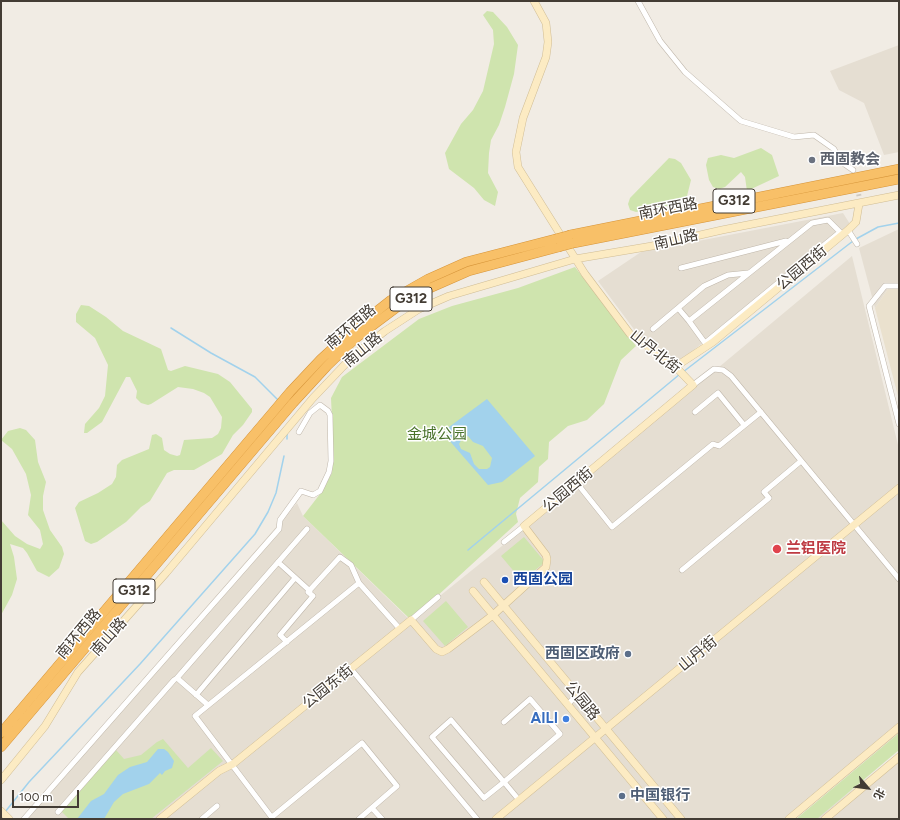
<!DOCTYPE html>
<html>
<head>
<meta charset="utf-8">
<style>
  body { margin:0 }
  #map { position:relative; width:900px; height:820px; overflow:hidden; background:#f1ece4; font-family:Figtree,"Noto Sans SC",sans-serif }
  canvas { display:block }
  .frame { position:absolute; inset:0; border:2px solid #433c34; pointer-events:none }
  .north { position:absolute; left:848px; top:768px; width:40px; height:40px; -webkit-text-stroke:3px #fff; paint-order:stroke; rotate:118deg; font-size:11px; font-weight:700; line-height:16px; text-align:center; color:#433c34 }
  .north::after { content:''; display:block; margin:auto; width:14px; height:18px; background:#433c34; clip-path:polygon(50% 0,100% 100%,50% 72%,0 100%) }
  .scale { position:absolute; left:12px; top:790px; width:67px; height:18px; box-sizing:border-box; border:2px solid #433c34; border-top:0; padding-left:5px; font-size:12px; line-height:14px; white-space:nowrap; color:#433c34; -webkit-text-stroke:3px #fff; paint-order:stroke }
</style>
</head>
<body>
<div id="map">
<canvas width="900" height="820"></canvas>
<div class="frame"></div>
<div class="north">北</div>
<div class="scale">100 m</div>
</div>
<script>
const c = document.querySelector('canvas').getContext('2d');
c.lineJoin = 'round';
function paint(path, color) {
  c.fillStyle = color;
  c.fill(path, 'evenodd');
}
function toPath(rows) {
  const path = new Path2D();
  for (const r of rows) {
    path.moveTo(r[0], r[1]);
    for (let i = 2; i < r.length; i += 2) path.lineTo(r[i], r[i + 1]);
  }
  return path;
}
function stroke(path, color, width, dash) {
  c.strokeStyle = color;
  c.lineWidth = width;
  c.lineCap = dash ? 'butt' : 'round';
  c.setLineDash(dash || []);
  c.stroke(path);
}
function write(font, color, halo, rows, align = 'center') {
  c.font = font + ' Figtree,"Noto Sans SC",sans-serif';
  c.lineWidth = 3;
  c.setLineDash([]);
  c.textBaseline = 'middle';
  c.strokeStyle = halo;
  c.fillStyle = color;
  for (const [text, x, y, turn = 0] of rows) {
    c.save();
    c.translate(x, y);
    c.rotate((+turn || 0) * Math.PI / 180);
    c.textAlign = isNaN(turn) ? turn : align;
    if (halo) c.strokeText(text, 0, 0);
    c.fillText(text, 0, 0);
    c.restore();
  }
}
const residential = toPath([
  [899,45,899,152,884,155,864,103,839,90,830,71],
  [843,213,850,224,679,362,639,336,598,281,641,252],
  [899,229,899,289,888,289,875,308,859,248],
  [852,256,899,449,899,733,795,819,21,819,297,503,303,516,410,620,579,484],
  [899,752,899,819,816,819]
]);
const education = toPath([
  [888,289,899,289,899,400,875,308]
]);
const green = toPath([
  [487,11,493,12,507,27,518,45,514,74,505,107,499,125,491,140,489,153,488,173,498,192,495,206,484,200,474,188,449,169,445,153,461,124,473,110,483,91,494,44,493,30,483,15],
  [761,148,772,155,779,176,747,191,745,177,741,172,725,187,719,189,713,187,709,180,706,165,708,158,721,155,734,158],
  [669,158,675,159,681,163,691,180,687,196,683,201,676,204,636,212,630,210,628,204,630,198],
  [575,267,636,346,621,360,604,404,587,420,568,426,549,442,548,459,539,467,538,482,520,498,516,514,518,522,411,620,303,516,320,494,332,473,333,441,331,398,342,377,419,319,452,306,518,288],
  [81,305,89,306,106,317,123,331,161,349,168,370,171,371,185,366,218,374,230,382,252,409,252,412,243,425,233,435,222,454,194,470,174,470,167,473,150,501,141,507,126,522,97,542,91,544,85,541,75,508,79,502,98,493,112,484,116,477,117,465,122,460,149,449,152,435,156,434,162,438,164,450,170,454,177,456,180,455,184,440,212,438,218,434,221,428,222,417,210,397,204,393,193,389,178,387,151,404,148,405,141,403,136,398,137,391,130,377,126,377,102,422,87,433,84,433,85,424,99,408,105,396,108,365,95,338,76,322,76,314],
  [20,428,26,430,35,440,38,462,46,482,43,496,43,510,50,530,62,547,64,554,59,568,49,577,37,571,27,553,23,548,10,544,14,557,17,579,12,595,1,615,1,520,15,536,27,544,40,549,43,544,40,530,28,515,31,495,26,474,12,449,1,440,8,431],
  [524,537,545,562,522,581,501,556],
  [446,601,468,627,445,646,423,621],
  [899,733,899,750,817,819,796,819],
  [163,739,188,768,211,748,223,761,151,819,69,819,61,811,116,750,124,759,141,755,157,742]
]);
const water = toPath([
  [487,399,535,456,502,482,488,485,448,439,448,430,449,427],
  [468,436,473,442,483,446,492,458,490,467,487,469,479,469,474,464,470,453,461,449,459,444,463,437],
  [158,749,164,749,168,752,174,761,172,768,165,771,162,775,160,773,149,784,123,794,114,802,104,819,77,819,91,801,104,794,118,775,130,767,147,762]
]);
const stream = toPath([
  [856,239,878,227,899,223],
  [171,328,211,353,255,377,278,400],
  [683,372,853,241],
  [287,439,287,433],
  [468,550,680,374],
  [5,812,29,782,140,664,255,534,268,512,276,493,284,456]
]);
const streetTunnel = toPath([
  [857,187,859,196]
]);
const street = toPath([
  [638,1,660,41,685,72,741,121,794,137,814,135,834,149,840,161,853,170],
  [848,230,857,244],
  [681,268,786,241],
  [899,286,885,286,869,306,899,424],
  [689,321,678,308,704,286,728,275,748,273],
  [653,329,678,308],
  [705,343,689,321,812,223,828,220,840,232,705,343,707,346],
  [693,385,714,369,723,370,731,376,899,579],
  [695,412,718,393,744,425],
  [576,482,612,527,713,444,719,446,761,412],
  [504,542,524,526],
  [278,562,310,591],
  [682,570,769,498,764,492,801,461],
  [411,620,438,597],
  [287,642,280,635,313,596,308,592,340,557,351,565,359,583,400,629],
  [351,669,477,819],
  [196,695,295,578],
  [568,704,577,695],
  [208,705,177,678,307,529],
  [504,722,530,699,560,734,504,782,484,798,432,737,451,720,504,782,519,800],
  [372,808,382,819],
  [58,812,174,680,177,678],
  [272,817,362,743,397,786,359,819],
  [24,819,279,529,280,520,301,491,313,495,320,491,329,472,331,461,330,415,328,411,320,405,310,413,299,432],
  [202,819,217,806],
  [273,819,195,716,359,583]
]);
const secondary = toPath([
  [675,367,713,342,848,230,856,222,859,204],
  [484,582,681,819],
  [473,591,663,819],
  [1,780,45,726,78,672,166,573,313,398,353,356,385,331,419,309,449,296,575,259,652,246,722,230,899,195],
  [1,811,9,819],
  [160,819,219,771,233,764,411,620,436,649,442,652,448,649,493,615,546,567,547,559,546,555,524,526,693,385,672,363,630,334,585,274,518,167,516,152,523,118,546,57,548,42,546,23,534,1],
  [496,819,899,488],
  [789,819,899,727],
  [825,819,899,757]
]);
const highway = toPath([
  [570,235,899,169],
  [574,243,899,179],
  [1,733,290,392,321,359,353,330,391,300,428,279,466,262,555,239],
  [1,747,293,403,327,366,356,338,396,308,428,289,469,271,559,247]
]);
const highwayBridge = toPath([
  [555,239,570,235],
  [559,247,574,243]
]);
const markers = [
  [812,160,4,"#6b7280"],
  [777,549,5,"#e0444e"],
  [505,580,4,"#1a4fb4"],
  [628,654,4,"#5c6f8a"],
  [566,719,4,"#3f7fe0"],
  [622,796,4,"#5c6f8a"]
];
const shields = [
  [734,201,42],
  [411,299,42],
  [134,591,42]
];
const shieldNames = [
  ["G312",734,201],
  ["G312",411,299],
  ["G312",134,591]
];
const worshipNames = [
  ["西固教会",820,160]
];
const streetNames = [
  ["南环西路",668,209,-11],
  ["南山路",676,240,-13],
  ["公园西街",802,268,-40],
  ["南环西路",351,327,-40],
  ["南山路",363,350,-40],
  ["山丹北街",655,352,39],
  ["公园西街",568,490,-40],
  ["南环西路",79,634,-50],
  ["南山路",109,637,-48],
  ["山丹街",698,654,-40],
  ["公园东街",328,687,-39],
  ["公园路",582,701,51]
];
const parkNames = [
  ["金城公园",437,435]
];
const healthNames = [
  ["兰铝医院",786,549]
];
const transitNames = [
  ["西固公园",513,580]
];
const serviceNames = [
  ["西固区政府",620,654],
  ["中国银行",630,796,"left"]
];
const shopNames = [
  ["AILI",558,719]
];
paint(residential, '#e5ded2');
paint(education, '#eae1ce');
paint(green, '#cfe4ae');
paint(water, '#a2d2ec');
stroke(stream, '#a2d2ec', 1.5);
stroke(streetTunnel, '#cec9c1', 5, [5, 2.5]);
stroke(street, '#bfb6aa', 6);
stroke(secondary, '#d0bd95', 8);
stroke(highway, '#d69439', 10);
stroke(street, '#fff', 5);
stroke(secondary, '#fcebc3', 7);
stroke(highway, '#f8c068', 9);
stroke(highwayBridge, '#d69439', 10, []);
stroke(highwayBridge, '#f8c068', 9);
for (const [x, y, r, color] of markers) {
  const dot = new Path2D();
  dot.arc(x, y, r, 0, 2 * Math.PI);
  c.fillStyle = color;
  c.fill(dot);
  stroke(dot, '#fff', 1.5);
}
for (const [x, y, w] of shields) {
  const box = new Path2D();
  box.roundRect(x - w / 2, y - 12, w, 24, 3);
  c.fillStyle = '#fff';
  c.fill(box);
  stroke(box, '#433c34', 1);
}
write('bold 14px', '#433c34', null, shieldNames);
write('bold 15px', '#5b616d', '#fff', worshipNames, 'left');
write('15px', '#433c34', '#fff', streetNames);
write('15px', '#49722a', '#fff', parkNames);
write('bold 15px', '#be3a42', '#fff', healthNames, 'left');
write('bold 15px', '#164399', '#fff', transitNames, 'left');
write('bold 15px', '#4e5e75', '#fff', serviceNames, 'right');
write('bold 15px', '#366cbe', '#fff', shopNames, 'right');
</script>
</body>
</html>
